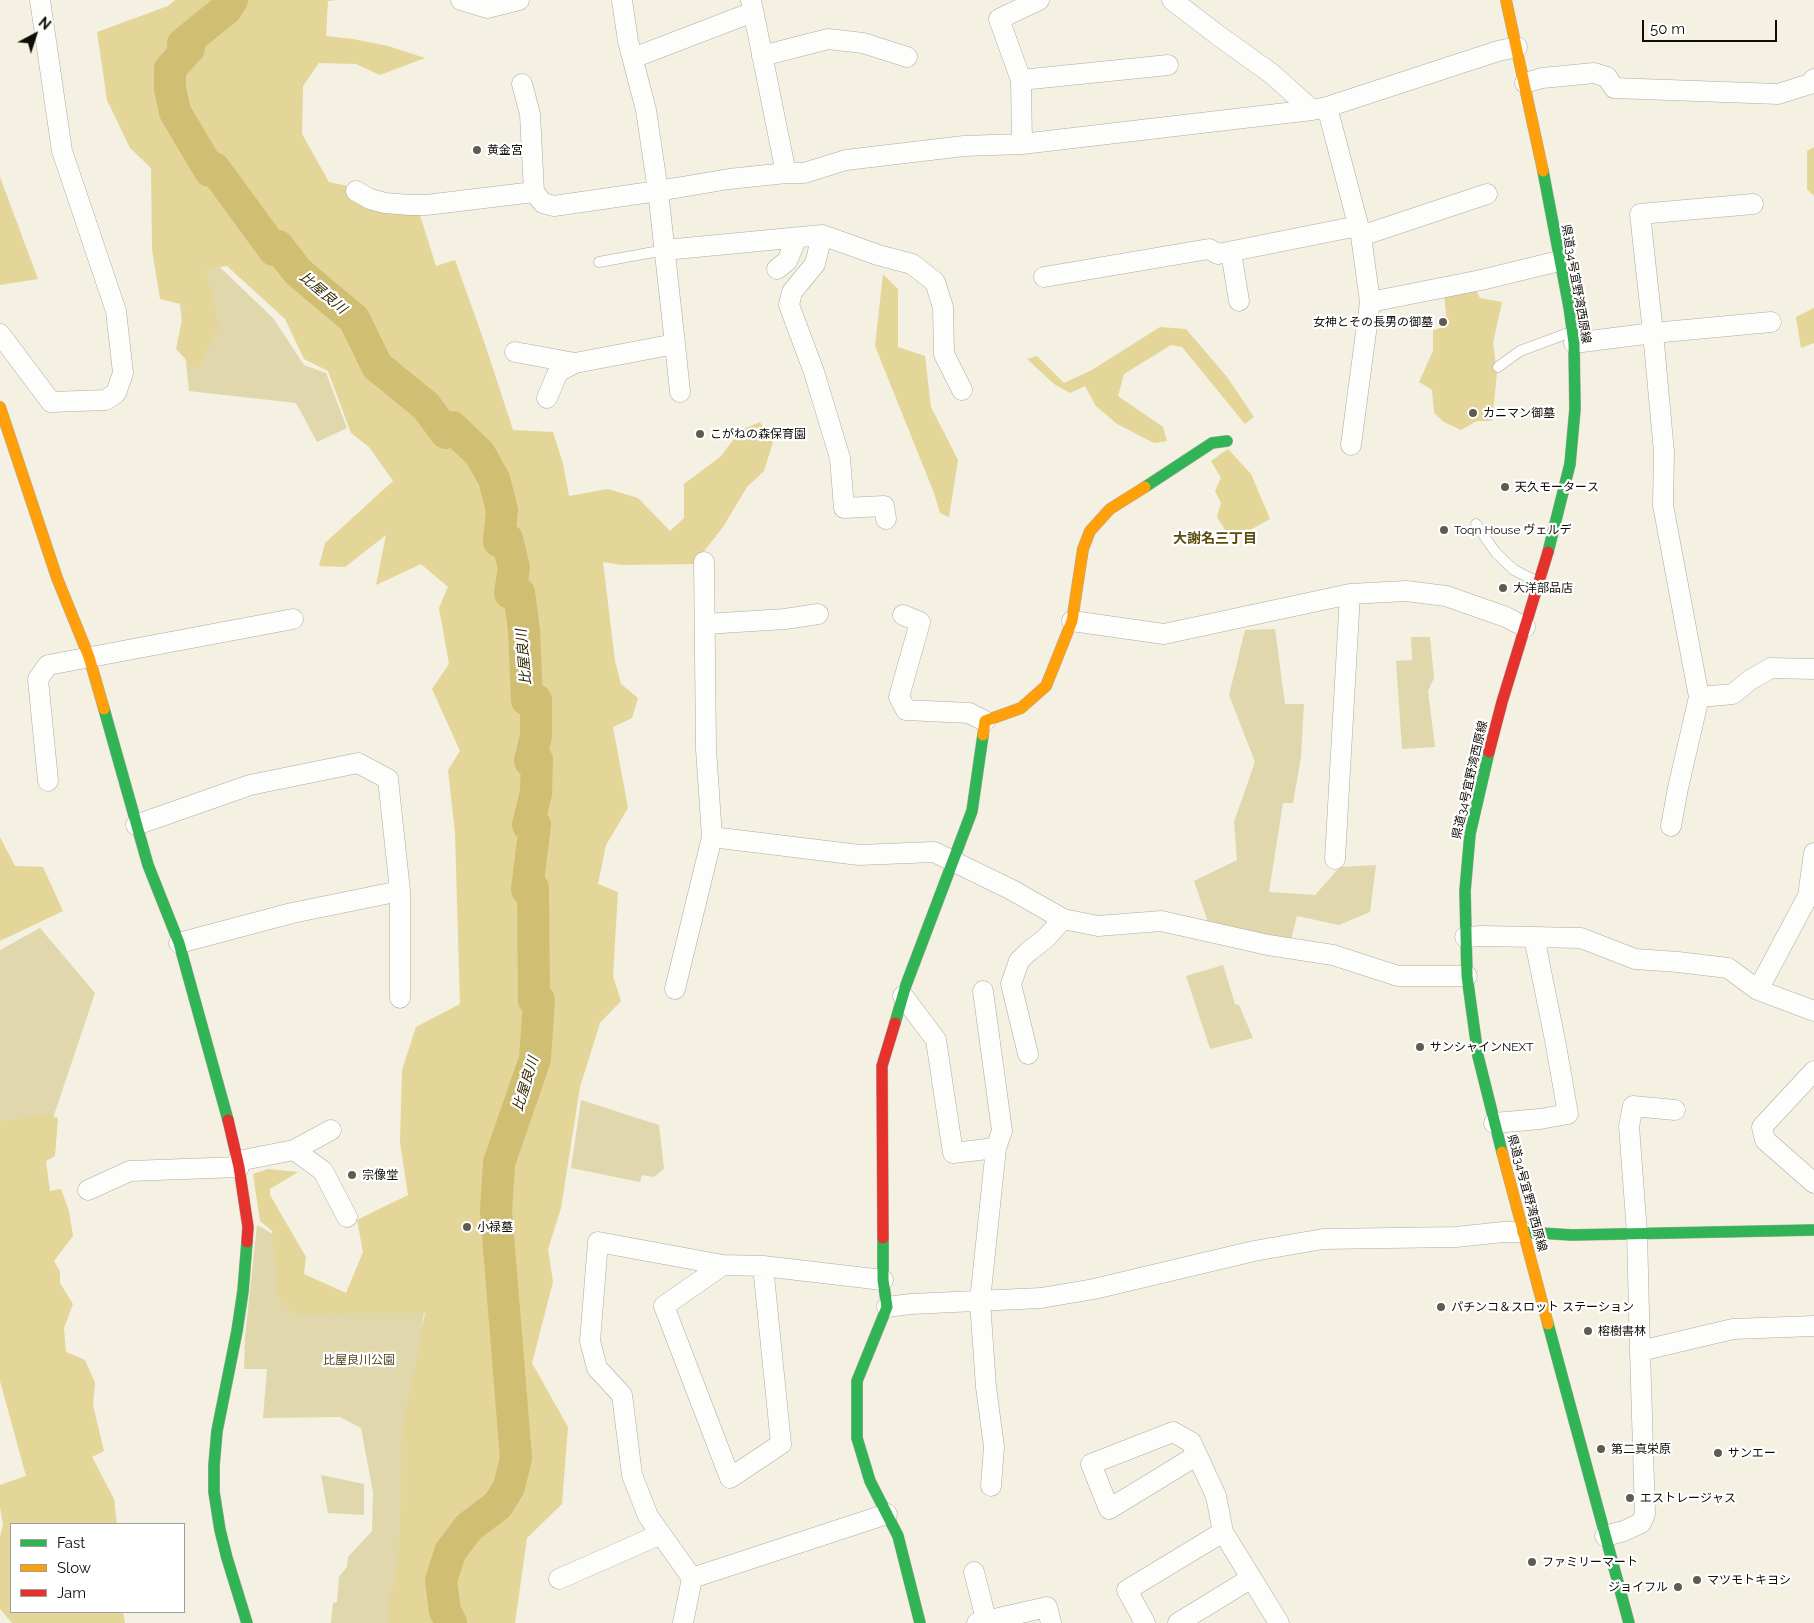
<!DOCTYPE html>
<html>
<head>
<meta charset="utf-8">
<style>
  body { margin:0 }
  #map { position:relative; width:1814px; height:1623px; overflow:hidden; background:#f4f0e2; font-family:Raleway,sans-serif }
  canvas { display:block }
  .legend { position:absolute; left:10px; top:1523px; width:175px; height:90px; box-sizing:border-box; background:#fff; border:1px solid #9f9e9b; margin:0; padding:6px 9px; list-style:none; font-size:15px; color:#0e0c05 }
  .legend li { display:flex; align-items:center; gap:10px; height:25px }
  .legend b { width:25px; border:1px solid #9f9e9b }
  .north { position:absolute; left:10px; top:10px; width:50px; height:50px; -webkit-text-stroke:4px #fff; paint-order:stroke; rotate:40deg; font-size:14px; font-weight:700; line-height:20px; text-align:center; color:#0e0c05 }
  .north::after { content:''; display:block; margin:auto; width:18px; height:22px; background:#0e0c05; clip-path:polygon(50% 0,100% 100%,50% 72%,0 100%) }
  .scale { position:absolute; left:1642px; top:20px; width:135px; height:22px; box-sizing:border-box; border:2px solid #0e0c05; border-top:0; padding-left:6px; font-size:15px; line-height:18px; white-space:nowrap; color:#0e0c05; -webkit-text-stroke:4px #fff; paint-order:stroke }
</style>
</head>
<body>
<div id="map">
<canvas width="1814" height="1623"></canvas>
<ul class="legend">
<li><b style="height:6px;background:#30b455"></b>Fast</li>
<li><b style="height:6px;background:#ff9f0a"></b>Slow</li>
<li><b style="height:6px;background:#e5322d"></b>Jam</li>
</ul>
<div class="north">N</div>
<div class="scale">50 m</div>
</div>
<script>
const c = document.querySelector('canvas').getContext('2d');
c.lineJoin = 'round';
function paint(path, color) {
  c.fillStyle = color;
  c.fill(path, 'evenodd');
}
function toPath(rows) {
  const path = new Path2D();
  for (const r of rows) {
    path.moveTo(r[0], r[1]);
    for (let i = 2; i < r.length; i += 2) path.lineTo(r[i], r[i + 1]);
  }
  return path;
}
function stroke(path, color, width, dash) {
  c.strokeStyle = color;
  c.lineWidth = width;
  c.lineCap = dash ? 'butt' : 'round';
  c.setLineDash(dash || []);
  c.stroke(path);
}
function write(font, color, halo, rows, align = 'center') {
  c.font = font + ' Raleway,"Noto Sans JP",sans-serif';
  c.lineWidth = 4.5;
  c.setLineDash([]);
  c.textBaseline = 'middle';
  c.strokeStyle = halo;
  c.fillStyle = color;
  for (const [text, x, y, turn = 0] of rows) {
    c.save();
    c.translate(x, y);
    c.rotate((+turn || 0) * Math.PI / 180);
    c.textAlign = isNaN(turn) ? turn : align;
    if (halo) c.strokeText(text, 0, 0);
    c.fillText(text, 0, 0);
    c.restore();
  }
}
const green = toPath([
  [205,253,273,318,304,365,326,373,347,428,317,442,296,403,189,391,176,266],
  [1275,629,1285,704,1304,704,1301,757,1293,803,1283,803,1269,892,1315,895,1340,867,1376,865,1370,912,1339,925,1297,916,1291,940,1208,922,1194,881,1237,860,1234,822,1255,762,1229,695,1245,630],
  [1411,637,1430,637,1434,678,1428,691,1435,747,1402,749,1396,661,1412,660],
  [40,928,95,993,46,1139,0,1146,0,950],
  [1223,965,1235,1004,1239,1005,1253,1038,1210,1049,1186,976],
  [581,1100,659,1125,664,1169,654,1177,642,1175,640,1182,571,1168],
  [257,1225,278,1237,288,1296,385,1302,428,1252,416,1423,413,1623,331,1623,333,1603,337,1602,339,1577,347,1567,348,1557,372,1531,373,1492,361,1428,340,1417,263,1418,267,1369,244,1369,245,1337],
  [321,1475,364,1484,364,1515,328,1513]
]);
const forest = toPath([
  [175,0,338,0,328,1,326,36,353,39,388,46,425,58,380,75,356,64,319,63,303,86,302,134,329,182,366,190,419,212,436,266,455,260,486,347,513,430,553,432,563,464,569,496,608,489,638,498,670,531,684,518,684,484,720,457,741,430,760,422,773,442,764,471,747,487,723,527,694,564,622,565,603,562,615,661,621,684,638,698,632,718,613,727,628,808,606,845,598,884,618,892,613,976,621,1001,600,1023,580,1087,561,1208,548,1249,553,1282,532,1363,568,1427,562,1504,527,1538,515,1623,389,1623,390,1593,397,1570,400,1525,402,1425,414,1374,425,1313,295,1314,279,1299,272,1231,260,1221,253,1174,268,1169,298,1172,270,1189,270,1195,306,1257,304,1274,346,1293,363,1252,357,1220,408,1195,400,1142,402,1070,416,1027,460,1004,455,833,448,770,460,751,432,689,449,664,439,608,448,587,421,564,376,585,386,535,345,567,319,566,325,543,393,481,369,447,351,433,328,371,304,359,285,319,227,266,206,269,219,328,197,371,176,349,185,305,160,299,152,250,151,168,130,148,107,100,97,32,168,6],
  [1814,147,1814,196,1807,189,1807,151],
  [0,177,38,279,0,285],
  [883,274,898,289,898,347,925,356,931,407,958,460,949,517,940,513,934,493,875,346],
  [1474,287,1480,298,1502,302,1493,343,1497,373,1492,421,1477,421,1461,430,1444,422,1434,413,1432,390,1419,382,1433,351,1433,330,1447,326,1444,293],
  [1814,308,1814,343,1801,348,1796,317],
  [1160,327,1186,329,1227,377,1254,417,1245,424,1182,347,1171,345,1124,374,1118,396,1163,427,1167,441,1154,443,1117,424,1096,406,1085,386,1070,393,1054,384,1027,359,1037,356,1064,383,1092,370],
  [1228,449,1251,474,1270,519,1243,534,1227,533,1217,517,1221,503,1215,491,1221,478,1211,461],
  [0,837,15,866,43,867,63,911,0,941],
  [45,1115,58,1118,55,1156,46,1161,50,1191,61,1189,69,1211,73,1236,54,1261,60,1272,60,1283,73,1304,64,1328,66,1352,85,1360,95,1383,93,1405,104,1451,92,1457,114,1499,117,1524,11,1524,11,1612,123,1612,125,1623,12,1623,0,1609,0,1536,3,1525,0,1507,0,1485,26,1476,0,1381,0,1121]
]);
const river = toPath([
  [232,0,226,9,183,44,189,48,170,69,170,89,175,112,210,171,214,168,274,250,278,246,298,272,354,319,377,366,426,406,446,433,452,427,480,454,494,479,502,510,499,541,507,539,514,568,510,593,519,593,524,630,527,700,536,700,536,736,530,761,537,760,536,793,528,825,535,825,527,889,533,888,534,1000,539,1000,535,1059,499,1163,496,1211,516,1458,509,1487,498,1505,469,1527,450,1552,441,1581,445,1611,451,1623]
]);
const lane = toPath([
  [599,262,665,250],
  [1498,367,1520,351,1571,332],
  [1476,524,1496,553,1514,570,1538,582]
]);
const street = toPath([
  [461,0,487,8,519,0],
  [622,0,628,41,646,110,658,191,729,179,786,173,804,173,846,160,964,146,1022,144,1312,110,1327,107,1498,51,1517,47],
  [751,0,786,173],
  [1172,0,1219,36,1272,74,1312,110],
  [762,56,828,39,863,43,907,57],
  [633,58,753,12],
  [1021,80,1168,65],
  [1525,83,1542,78,1594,73,1607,77,1614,88,1778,94,1810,84,1814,79],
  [1327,107,1361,236,1370,302,1351,445],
  [1022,144,1021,80,999,19,1039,0],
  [356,191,370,199,385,203,410,205,426,205,534,192],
  [1753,204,1640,214,1653,333,1664,452,1663,505,1699,697,1733,694,1750,680,1771,668,1814,669],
  [822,235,815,264,792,292,789,305,814,372,840,458,844,508,884,506,886,519],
  [1361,236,1487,194],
  [665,250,822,235,878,255,912,264,935,282,943,307,944,354,962,390],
  [1231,252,1239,301],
  [777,269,787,261,797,238],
  [1044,277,1209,249,1218,254,1358,226],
  [1370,302,1481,280,1559,261],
  [0,334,51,402,106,400,116,393,123,373,116,311,62,151,40,0],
  [1574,343,1653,333,1771,322],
  [675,344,680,392],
  [515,352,575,363,675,344,658,191,554,206,543,203,534,192,530,114,522,84],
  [547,398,558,372,575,363],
  [704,562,706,749,712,837,859,855,934,852,1012,890,1063,919,1098,926,1161,921,1268,945,1333,955,1398,976,1467,976],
  [903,615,920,622,899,697,906,710,969,713,985,721],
  [1072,621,1164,634,1350,594,1406,591,1446,596,1506,617,1525,627],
  [705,624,785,619,818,614],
  [48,781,38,679,48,665,293,619],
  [136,825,250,785,358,763,388,779,400,891,292,913,179,943],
  [1671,826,1678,788,1699,697],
  [1335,859,1350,594],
  [400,891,400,998],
  [1465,937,1483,936,1581,938,1635,959,1678,962,1728,968,1758,990,1814,1011],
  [675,989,712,837],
  [1758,990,1808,896,1814,853],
  [983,991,1002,1131,996,1148],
  [903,996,936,1040,953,1153,996,1148,980,1301,986,1387,994,1447,991,1486],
  [1028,1054,1011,984,1019,961,1028,952,1046,938,1063,919],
  [1814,1071,1762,1127,1765,1140,1814,1183],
  [1675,1110,1633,1106,1629,1126,1637,1233,1640,1351,1733,1329,1814,1326],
  [1494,1123,1540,1119,1568,1114,1555,1040,1534,937],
  [294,1150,323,1171,347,1217],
  [238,1161,294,1150,331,1130],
  [88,1190,130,1171,239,1167],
  [723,1265,664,1306,730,1478,781,1444,763,1266],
  [883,1280,763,1266,723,1265,598,1242,590,1341,597,1368,622,1395,632,1475,648,1516,692,1578,887,1514],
  [887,1307,911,1304,1041,1298,1094,1289,1254,1251,1323,1239,1456,1237,1503,1232,1523,1232],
  [1196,1456,1109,1509,1091,1464,1173,1432,1191,1442,1216,1496,1223,1532,1279,1623],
  [1605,1536,1624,1531,1641,1523,1645,1514,1640,1351],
  [974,1572,987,1623],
  [559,1579,661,1534],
  [683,1623,692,1578],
  [977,1623,1047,1607,1051,1623],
  [1145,1623,1127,1590,1223,1532],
  [1178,1623,1250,1579]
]);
const fast = toPath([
  [1543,171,1569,307,1574,343,1575,409,1570,464,1548,552],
  [1145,487,1212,443,1227,441],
  [104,709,148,865,179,943,228,1120],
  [1489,752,1470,834,1465,891,1467,976,1478,1056,1502,1152],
  [895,1023,906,985,972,811,983,735],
  [1523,1232,1572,1235,1814,1230],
  [883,1238,883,1280,887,1307,857,1381,857,1438,870,1481,898,1536,920,1623],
  [247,1242,243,1291,237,1331,217,1431,214,1465,214,1492,220,1530,227,1558,247,1623],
  [1548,1324,1629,1623]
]);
const slow = toPath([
  [1506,0,1543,171],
  [0,407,57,578,89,657,104,709],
  [983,735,985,721,1021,708,1046,686,1072,621,1083,549,1090,531,1110,509,1145,487],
  [1502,1152,1548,1324]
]);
const jam = toPath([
  [1489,752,1502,702,1548,552],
  [228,1120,239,1167,248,1227,247,1242],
  [883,1238,882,1066,895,1023]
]);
const markers = [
  [477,150,5,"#5e5c52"],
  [1443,322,5,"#5e5c52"],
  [1473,413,5,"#5e5c52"],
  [700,434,5,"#5e5c52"],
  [1505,487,5,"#5e5c52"],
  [1444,530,5,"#5e5c52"],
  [1503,588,5,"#5e5c52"],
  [1420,1047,5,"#5e5c52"],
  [352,1175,5,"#5e5c52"],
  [467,1227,5,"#5e5c52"],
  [1441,1307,5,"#5e5c52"],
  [1588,1331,5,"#5e5c52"],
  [1601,1449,5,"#5e5c52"],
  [1718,1453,5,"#5e5c52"],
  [1630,1498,5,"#5e5c52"],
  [1532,1562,5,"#5e5c52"],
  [1697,1580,5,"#5e5c52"],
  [1678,1587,5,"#5e5c52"]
];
const poiNames = [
  ["黄金宮",487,150],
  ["女神とその長男の御墓",1433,322,"right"],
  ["カニマン御墓",1483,413],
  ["こがねの森保育園",710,434],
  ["天久モータース",1515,487],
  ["Toqn House ヴェルデ",1454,530],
  ["大洋部品店",1513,588],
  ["サンシャインNEXT",1430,1047],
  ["宗像堂",362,1175],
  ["小禄墓",477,1227],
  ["パチンコ＆スロット ステーション",1451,1307],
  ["榕樹書林",1598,1331],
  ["第二真栄原",1611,1449],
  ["サンエー",1728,1453],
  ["エストレージャス",1640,1498],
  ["ファミリーマート",1542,1562],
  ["マツモトキヨシ",1707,1580],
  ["ジョイフル",1668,1587,"right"]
];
const streetNames = [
  ["県道34号宜野湾西原線",1576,284,80],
  ["県道34号宜野湾西原線",1470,780,-77],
  ["県道34号宜野湾西原線",1527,1193,75]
];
const parkNames = [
  ["比屋良川公園",359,1360]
];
const waterNames = [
  ["比屋良川",323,293,40],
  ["比屋良川",524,657,-95],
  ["比屋良川",526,1084,-73]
];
const neighbourhoodNames = [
  ["大謝名三丁目",1215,539]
];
paint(green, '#e1d7ad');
paint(forest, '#e4d598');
stroke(river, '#d0be73', 32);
stroke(lane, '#aeaba0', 11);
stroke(street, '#aeaba0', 21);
stroke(fast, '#aeaba0', 12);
stroke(slow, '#aeaba0', 12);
stroke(jam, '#aeaba0', 12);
stroke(lane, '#fdfdfb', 10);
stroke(street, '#fdfdfb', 20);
stroke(fast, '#30b455', 11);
stroke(slow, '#ff9f0a', 11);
stroke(jam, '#e5322d', 11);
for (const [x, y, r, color] of markers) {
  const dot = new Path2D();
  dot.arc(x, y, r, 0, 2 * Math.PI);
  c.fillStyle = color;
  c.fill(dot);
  stroke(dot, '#fff', 2);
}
write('12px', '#0e0c05', '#fff', poiNames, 'left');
write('12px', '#0e0c05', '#fff', streetNames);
write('12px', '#53481f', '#fff', parkNames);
write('italic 14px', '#322800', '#fff', waterNames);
write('bold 14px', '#5a4c0c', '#fff', neighbourhoodNames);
</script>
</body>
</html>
